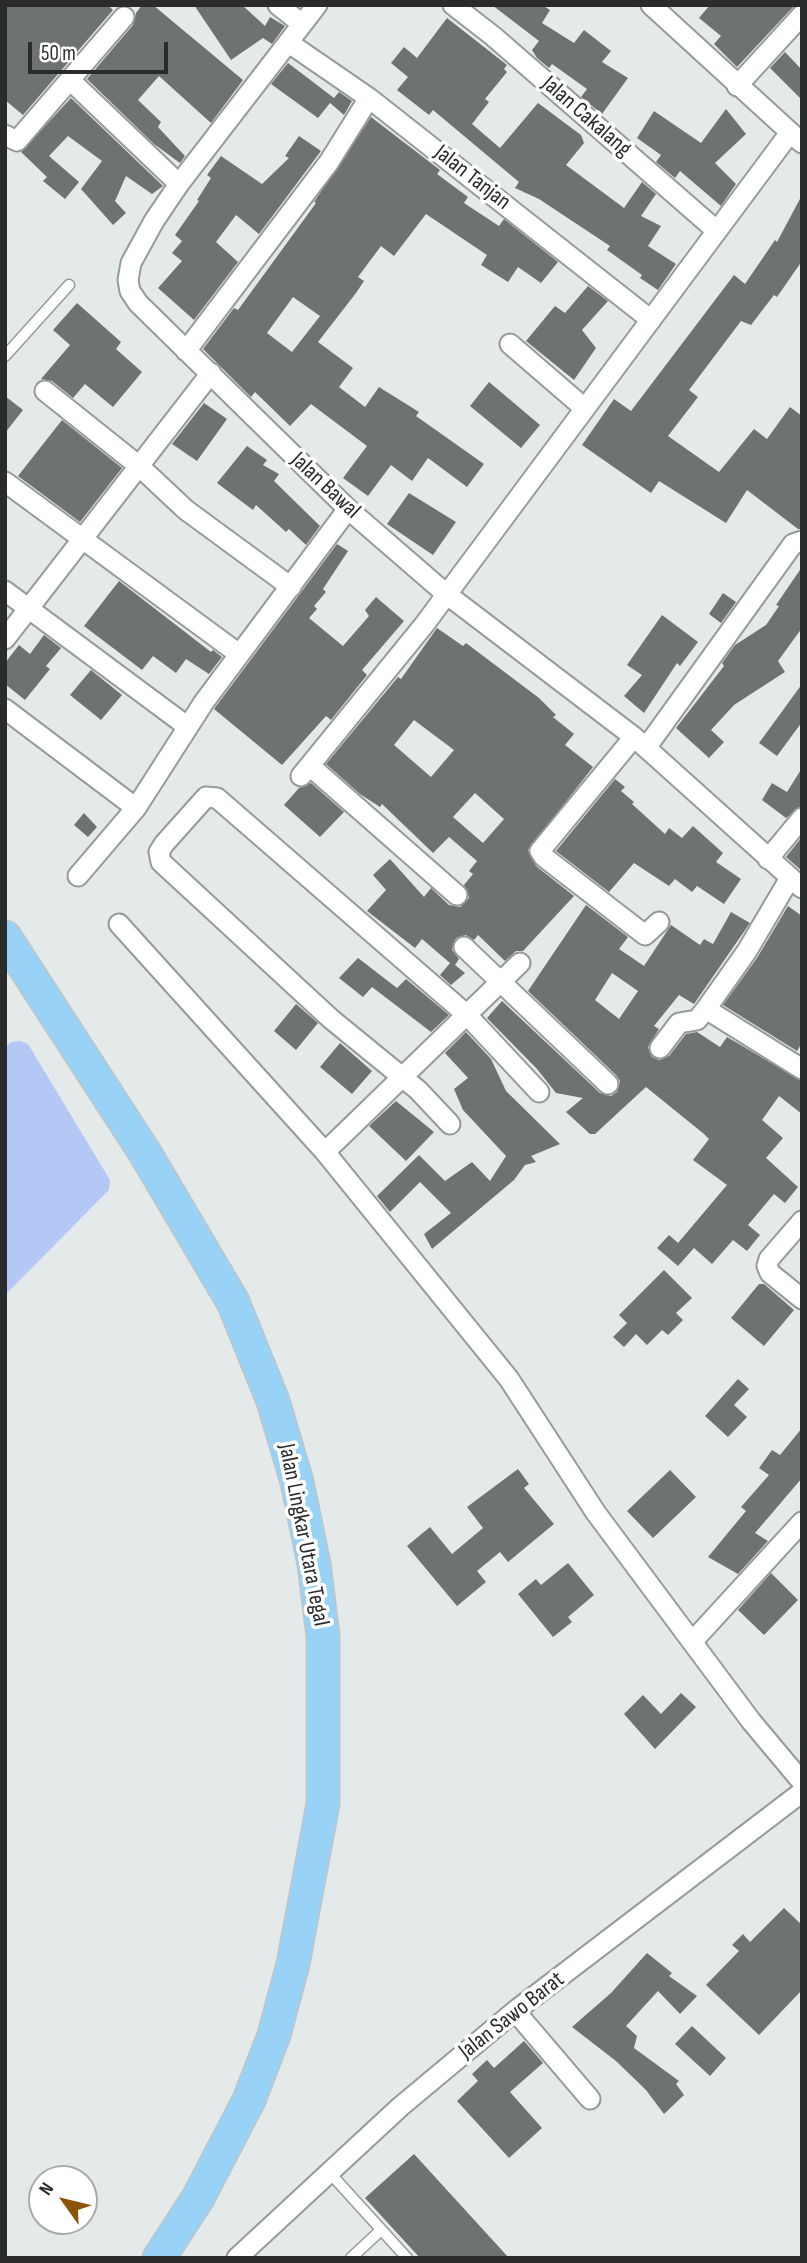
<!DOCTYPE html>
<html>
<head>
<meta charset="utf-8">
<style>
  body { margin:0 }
  #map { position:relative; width:807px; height:2263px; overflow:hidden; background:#e4eaea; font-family:"Sofia Sans Condensed",sans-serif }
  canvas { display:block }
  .frame { position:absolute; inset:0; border:7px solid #292b2c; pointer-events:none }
  .north { position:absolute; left:28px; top:2165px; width:70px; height:70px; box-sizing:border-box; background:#fff; border:2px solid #a9aaab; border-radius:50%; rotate:304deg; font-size:19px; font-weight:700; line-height:28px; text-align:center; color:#292b2c }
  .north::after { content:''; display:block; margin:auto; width:24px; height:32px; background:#8c5409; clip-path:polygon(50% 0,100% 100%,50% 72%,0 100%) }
  .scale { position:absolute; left:28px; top:42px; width:140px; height:32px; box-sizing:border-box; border:4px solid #292b2c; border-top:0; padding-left:9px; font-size:21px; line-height:24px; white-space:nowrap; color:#292b2c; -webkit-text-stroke:5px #fff; paint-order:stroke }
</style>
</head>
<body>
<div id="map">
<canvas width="807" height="2263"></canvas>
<div class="frame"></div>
<div class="north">N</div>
<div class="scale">50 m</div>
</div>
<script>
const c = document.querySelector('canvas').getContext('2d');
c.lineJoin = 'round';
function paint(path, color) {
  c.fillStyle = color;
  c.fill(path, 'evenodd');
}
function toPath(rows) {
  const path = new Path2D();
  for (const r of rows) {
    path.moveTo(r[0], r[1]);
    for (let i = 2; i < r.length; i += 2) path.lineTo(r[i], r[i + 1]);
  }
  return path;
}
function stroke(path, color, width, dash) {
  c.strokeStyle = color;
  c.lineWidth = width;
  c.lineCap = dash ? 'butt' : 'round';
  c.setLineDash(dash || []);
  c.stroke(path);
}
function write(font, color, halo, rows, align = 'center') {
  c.font = font + ' "Sofia Sans Condensed",sans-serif';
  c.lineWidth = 7;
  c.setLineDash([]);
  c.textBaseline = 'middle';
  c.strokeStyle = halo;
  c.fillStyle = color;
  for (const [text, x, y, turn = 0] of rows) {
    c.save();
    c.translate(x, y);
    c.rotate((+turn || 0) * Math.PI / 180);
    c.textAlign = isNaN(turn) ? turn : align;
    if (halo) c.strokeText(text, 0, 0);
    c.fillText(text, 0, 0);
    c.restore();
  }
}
const water = toPath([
  [20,1041,28,1044,110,1180,109,1190,5,1295,5,1048,11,1042]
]);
const building = toPath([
  [5,5,108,5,113,10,23,115,5,100],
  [142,5,153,5,243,80,211,123,159,76,138,100,161,122,158,127,185,156,180,163,154,144,87,79,133,25,136,13],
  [194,5,242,5,265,26,270,17,285,26,272,44,263,38,231,60],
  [492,5,542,5,550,10,542,23,574,43,584,30,611,51,602,62,628,78,602,114,581,97,587,89,552,64,549,68,537,58,532,50,539,41],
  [710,5,795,5,737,67,714,44,721,36,699,18],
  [447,18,507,65,504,69,507,72,485,99,489,102,472,124,500,148,538,103,581,135,584,143,566,165,624,208,642,182,656,194,641,216,661,226,648,246,676,264,658,290,640,278,642,275,607,250,610,246,539,199,515,188,519,182,433,110,429,115,397,90,408,77,391,63,404,47,417,58],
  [785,52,802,70,802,100,770,68],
  [288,63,334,98,339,92,352,101,344,115,330,103,318,118,271,84],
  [71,98,163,186,152,194,126,176,115,201,126,213,113,225,81,189,102,161,68,136,49,156,79,182,65,199,43,181,47,177,21,152],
  [726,109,746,134,715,163,736,184,721,206,680,171,675,178,656,162,661,155,637,138,654,111,701,143],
  [371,117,440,170,437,174,468,197,464,203,499,226,504,219,558,262,541,283,518,267,508,282,481,265,487,255,426,214,394,256,381,246,358,277,364,281,356,293,318,342,353,368,339,387,365,407,379,387,419,412,416,416,484,464,467,487,428,458,412,481,391,465,368,496,343,478,367,446,311,404,290,426,255,392,251,397,203,349,234,308,238,310,316,203,314,202],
  [293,297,320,316,292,352,267,333],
  [299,136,321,151,259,234,236,215,216,242,238,262,194,320,158,288,182,261,172,253,182,241,175,235,199,201,197,200,211,178,207,175,221,156,262,184,289,158,285,156],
  [802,195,802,261,777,297,774,295,751,325,741,321,689,390,698,397,668,436,719,472,754,429,767,439,790,407,802,416,802,529,798,529,747,490,726,523,659,481,651,493,582,445,614,399,631,411,734,275,745,284,775,240,777,242],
  [588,286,608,301,582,330,596,348,574,380,526,341,555,306,565,313],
  [77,303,121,342,116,349,142,372,113,407,85,384,73,398,52,381,41,379,70,345,53,330],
  [489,382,540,425,521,448,470,406],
  [5,396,23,410,5,433],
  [204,403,227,419,197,461,172,444],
  [62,420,122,468,80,522,18,476],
  [247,446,267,460,263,465,279,474,274,481,320,526,306,545,289,529,286,532,256,505,253,510,217,483],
  [409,493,456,522,433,555,387,524],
  [337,544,348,551,323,589,326,592,314,606,317,609,309,618,343,646,369,616,365,610,376,597,404,621,362,670,367,675,331,720,326,716,282,765,214,709],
  [802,567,802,628,778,661,785,672,734,705,711,730,724,742,709,758,676,728,724,666,722,663,735,645,766,625,779,606,776,605],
  [119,581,211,652,213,650,222,657,209,674,186,659,176,673,153,656,142,670,84,626],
  [723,593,736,602,721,623,709,614],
  [662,615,698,642,680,666,677,663,644,713,624,696,642,675,627,665],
  [437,628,463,646,466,643,539,698,556,715,553,717,574,734,565,745,593,767,528,850,536,866,574,896,523,951,516,951,505,961,478,935,474,940,466,935,456,938,452,950,459,959,455,965,465,973,451,985,440,975,450,963,422,939,415,948,367,911,386,890,373,875,390,859,424,897,431,888,449,905,460,907,469,898,464,885,473,874,469,871,477,861,449,837,433,853,382,804,380,807,360,794,326,764,398,677,401,679],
  [414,720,454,750,431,777,394,745],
  [475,793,504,819,483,843,453,817],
  [44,635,61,648,46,666,50,669,25,700,5,684,5,663,19,645,30,654],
  [91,670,122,695,101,720,70,695],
  [802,684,802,722,777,756,759,743],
  [802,768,802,806,786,818,762,800,772,783,787,792],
  [615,779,625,787,621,791,634,802,632,804,665,834,669,828,682,838,693,826,723,853,716,862,741,879,724,904,697,886,692,892,675,879,669,886,634,863,609,892,556,851],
  [311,783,344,812,320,837,284,805,299,788],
  [84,813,97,827,88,837,74,825],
  [802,837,802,871,786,857],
  [586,905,628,937,619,949,644,966,671,925,700,945,704,939,713,944,731,912,750,923,694,1004,679,995,654,1026,659,1029,648,1047,652,1057,659,1060,669,1056,686,1034,697,1032,720,1047,727,1037,802,1081,802,1114,779,1096,762,1120,783,1138,766,1158,798,1187,785,1203,774,1194,748,1225,760,1235,747,1251,733,1240,712,1264,694,1248,678,1266,657,1248,669,1235,678,1243,727,1185,693,1160,709,1139,704,1134,646,1087,595,1134,590,1134,566,1112,583,1098,556,1093,537,1069,487,1018,502,1001,600,1093,611,1096,617,1092,620,1081,616,1075,528,991],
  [612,973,638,991,619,1019,595,1000],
  [788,906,802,916,802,1043,797,1051,723,1005,757,958],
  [358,958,397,988,406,979,449,1015,431,1032,372,987,363,997,339,978],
  [296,1004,318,1023,296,1050,274,1031],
  [466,1032,491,1059,506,1091,560,1144,531,1156,536,1162,525,1165,514,1180,432,1249,424,1234,451,1213,420,1182,390,1212,377,1196,419,1155,445,1181,472,1162,490,1181,506,1156,463,1110,454,1089,468,1078,445,1053],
  [340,1043,372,1071,352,1094,320,1067],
  [396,1101,434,1132,406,1161,369,1126],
  [664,1270,692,1298,676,1313,683,1320,668,1335,662,1330,647,1345,636,1334,624,1347,613,1337,627,1323,619,1315],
  [759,1284,764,1284,794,1310,764,1346,731,1318],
  [738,1379,749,1389,734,1405,747,1417,728,1437,705,1416],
  [802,1428,802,1478,755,1533,768,1541,738,1574,708,1557,746,1511,741,1507,769,1475,759,1468,772,1450,780,1455],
  [518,1469,529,1484,524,1488,554,1524,508,1562,500,1552,477,1571,486,1582,457,1606,407,1546,430,1527,452,1554,483,1528,467,1507],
  [670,1470,696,1497,653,1538,627,1511],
  [568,1563,594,1595,568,1617,572,1622,553,1637,518,1594,536,1579,541,1585],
  [771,1573,798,1600,764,1635,738,1610],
  [681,1693,696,1707,655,1749,624,1714,643,1695,661,1714],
  [784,1908,802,1925,802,1990,759,2035,706,1985,739,1951,732,1945,743,1934,750,1942],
  [647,1953,672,1973,669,1976,697,1996,680,2014,658,1991,626,2026,637,2036,634,2048,679,2081,676,2084,684,2095,664,2114,646,2090,616,2061,572,2027,611,1993],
  [692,2026,726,2058,710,2076,675,2044],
  [524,2041,543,2063,510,2092,542,2128,509,2158,457,2101,478,2081,472,2074,487,2060,494,2068],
  [414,2154,509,2258,420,2258,365,2198]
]);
const service = toPath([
  [5,356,69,285],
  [329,2172,407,2258],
  [351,2258,380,2231]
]);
const minor = toPath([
  [278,5,302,24],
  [317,5,179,184,154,221,131,263,128,280,130,291,138,303,348,509,445,593,634,737,802,888],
  [453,5,493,36,717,231],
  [651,5,802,143],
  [289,43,369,98,651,320],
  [70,80,179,184],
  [737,86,802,15],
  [5,135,17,141,124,17],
  [510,344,583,407],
  [186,351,329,162,369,98],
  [45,391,139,466,186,510,291,587],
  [5,482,239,654],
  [5,591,188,727],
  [5,639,211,373],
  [5,709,136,808],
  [634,737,540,851,544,857,645,935,659,922],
  [646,748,793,544,802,541],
  [310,766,457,895],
  [301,776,424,625,789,134],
  [768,859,802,818],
  [78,876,136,808,204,702,348,509],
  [119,924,325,1152],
  [464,947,608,1084],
  [520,963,325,1152,509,1379,596,1513,751,1721,802,1782],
  [706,1009,802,1069],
  [660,1048,679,1023,697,1020,706,1009,747,951,790,878],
  [450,1124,418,1090,331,1019,161,862,159,852,164,844,206,797,217,798,467,1015,539,1092],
  [802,1221,769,1259,767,1266,770,1273,802,1299],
  [692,1642,802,1522],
  [515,2011,590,2099],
  [237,2258,400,2107,515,2011,802,1792]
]);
const trunk = toPath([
  [5,937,145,1153,233,1302,273,1401,297,1482,314,1564,323,1636,323,1804,293,1964,274,2035,249,2100,198,2198,159,2258]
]);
const streetNames = [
  ["Jalan Cakalang",586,117,41],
  ["Jalan Tanjan",472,178,38],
  ["Jalan Bawal",325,486,43],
  ["Jalan Lingkar Utara Tegal",303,1535,79],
  ["Jalan Sawo Barat",512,2016,-38]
];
paint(water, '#b4c8f6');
paint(building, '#6e7271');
stroke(service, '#959a9a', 13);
stroke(minor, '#959a9a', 23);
stroke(trunk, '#c3c4c4', 35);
stroke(service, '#fff', 10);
stroke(minor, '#fff', 19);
stroke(trunk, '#98d2f7', 32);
write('23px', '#292b2c', '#fff', streetNames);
</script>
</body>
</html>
